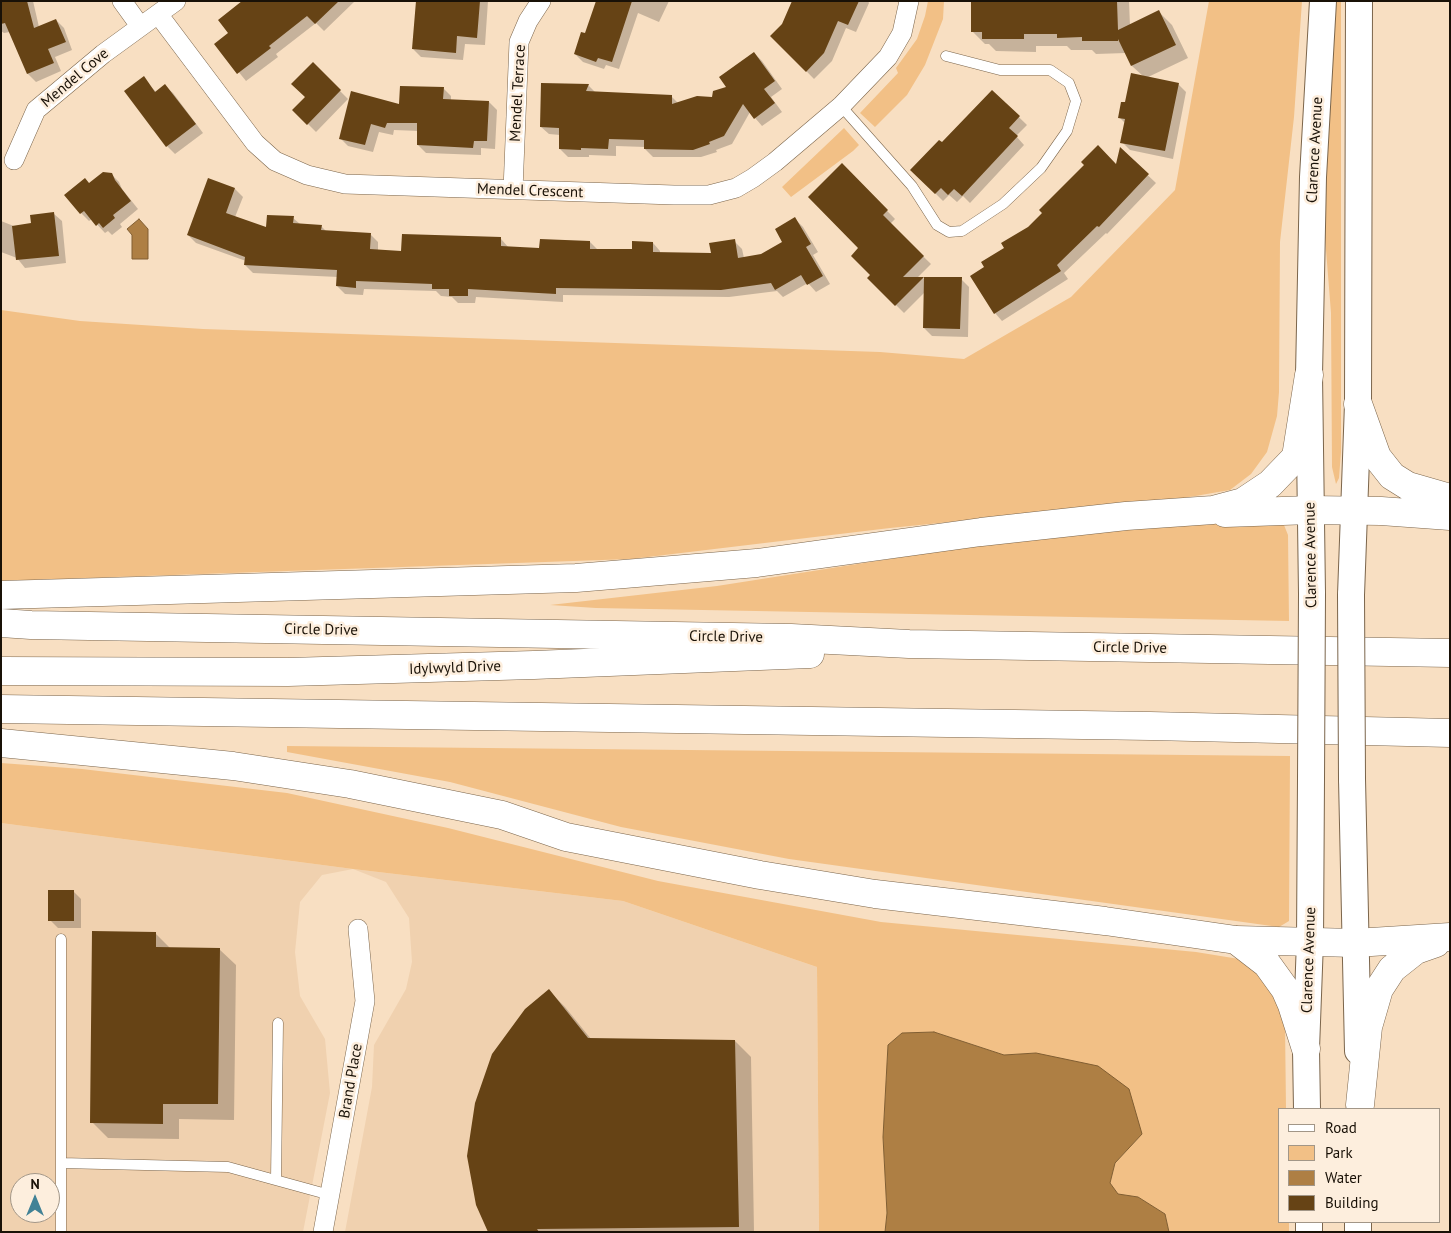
<!DOCTYPE html>
<html>
<head>
<meta charset="utf-8">
<style>
  body { margin:0 }
  #map { position:relative; width:1451px; height:1233px; overflow:hidden; background:#f8dfc2; font-family:"PT Sans",sans-serif }
  canvas { display:block }
  .frame { position:absolute; inset:0; border:2px solid #191107; pointer-events:none }
  .legend { position:absolute; left:1278px; top:1108px; width:162px; height:115px; box-sizing:border-box; background:#fdeedd; border:1px solid #a29687; margin:0; padding:6px 9px; list-style:none; font-size:15px; color:#191107 }
  .legend li { display:flex; align-items:center; gap:10px; height:25px }
  .legend b { width:25px; border:1px solid #a29687 }
  .north { position:absolute; left:10px; top:1173px; width:50px; height:50px; box-sizing:border-box; background:#fdeedd; border:1px solid #a29687; border-radius:50%; rotate:0deg; font-size:14px; font-weight:700; line-height:20px; text-align:center; color:#191107 }
  .north::after { content:''; display:block; margin:auto; width:18px; height:22px; background:#428296; clip-path:polygon(50% 0,100% 100%,50% 72%,0 100%) }
</style>
</head>
<body>
<div id="map">
<canvas width="1451" height="1233"></canvas>
<div class="frame"></div>
<ul class="legend">
<li><b style="height:6px;background:#fff"></b>Road</li>
<li><b style="height:14px;background:#f2c086"></b>Park</li>
<li><b style="height:14px;background:#ae7f44"></b>Water</li>
<li><b style="height:14px;background:#664315"></b>Building</li>
</ul>
<div class="north">N</div>
</div>
<script>
const c = document.querySelector('canvas').getContext('2d');
c.lineJoin = 'round';
function paint(path, color) {
  c.fillStyle = color;
  c.fill(path, 'evenodd');
}
function toPath(rows) {
  const path = new Path2D();
  for (const r of rows) {
    path.moveTo(r[0], r[1]);
    for (let i = 2; i < r.length; i += 2) path.lineTo(r[i], r[i + 1]);
  }
  return path;
}
function stroke(path, color, width, dash) {
  c.strokeStyle = color;
  c.lineWidth = width;
  c.lineCap = dash ? 'butt' : 'round';
  c.setLineDash(dash || []);
  c.stroke(path);
}
function write(font, color, halo, rows, align = 'center') {
  c.font = font + ' "PT Sans",sans-serif';
  c.lineWidth = 5;
  c.setLineDash([]);
  c.textBaseline = 'middle';
  c.strokeStyle = halo;
  c.fillStyle = color;
  for (const [text, x, y, turn = 0] of rows) {
    c.save();
    c.translate(x, y);
    c.rotate((+turn || 0) * Math.PI / 180);
    c.textAlign = isNaN(turn) ? turn : align;
    if (halo) c.strokeText(text, 0, 0);
    c.fillText(text, 0, 0);
    c.restore();
  }
}
const built = toPath([
  [1,823,353,869,623,901,817,967,819,1232,345,1232,372,1087,374,1045,406,989,412,962,409,918,386,882,353,869,322,875,300,902,295,952,300,996,325,1039,330,1093,303,1232,1,1232],
  [20,1183,50,1183,50,1213,20,1213]
]);
const green = toPath([
  [928,1,944,1,943,19,925,65,907,95,875,127,860,113,898,73,896,68,917,39,925,16],
  [1209,1,1302,1,1294,117,1280,242,1279,392,1277,416,1267,452,1251,474,1230,490,1178,499,890,528,631,559,1,581,1,310,80,321,203,329,880,352,964,359,1071,297,1175,190],
  [1334,1,1341,1,1341,452,1339,478,1336,484,1332,467,1331,313,1323,212],
  [844,128,859,145,853,151,791,197,782,187],
  [1269,517,1284,525,1288,535,1289,621,596,608,550,605,717,586,998,542,1104,528],
  [287,746,1290,756,1289,921,1279,927,789,859,621,827,450,782,287,752],
  [1,763,82,769,287,793,448,828,658,881,881,922,1196,952,1239,959,1269,983,1285,1024,1286,1109,1280,1109,1280,1222,1289,1222,1289,1232,1169,1232,1165,1214,1138,1197,1118,1195,1110,1183,1115,1163,1142,1134,1036,1053,1004,1055,934,1032,902,1033,888,1045,883,1137,887,1213,885,1232,819,1232,817,967,623,901,353,869,1,823]
]);
const water = toPath([
  [139,219,148,229,148,259,132,259,132,235,127,229,139,219],
  [934,1032,1004,1055,1036,1053,1098,1066,1129,1089,1142,1134,1115,1163,1110,1183,1118,1194,1138,1197,1165,1214,1169,1232,885,1232,887,1213,883,1137,888,1045,902,1033,934,1032]
]);
const shadow = toPath([
  [1,1,33,1,39,27,56,20,64,28,72,50,55,57,61,71,36,82,28,74,10,32,4,33,1,31],
  [245,1,353,1,354,2,324,31,316,23,276,54,278,57,246,81,216,44,230,33],
  [439,1,488,1,485,45,465,44,463,60,421,57,413,49],
  [614,1,669,1,659,22,638,13,619,69,606,65,604,69,583,62,575,54,586,35],
  [794,1,868,1,869,3,856,32,846,28,832,61,814,79,772,36,783,25],
  [973,1,1129,1,1130,26,1159,12,1172,25,1188,58,1146,78,1178,84,1186,92,1173,159,1130,150,1122,142,1126,124,1119,117,1144,77,1132,66,1126,53,1096,54,1092,50,1071,50,1067,46,1036,46,1036,52,996,51,989,44,985,44,972,31],
  [754,53,762,61,782,89,771,97,782,112,762,126,750,112,732,144,716,150,717,152,701,157,653,157,645,149,645,147,616,146,616,156,589,155,589,157,568,157,560,149,560,135,549,134,541,127,588,85,596,93,671,96,678,103,713,98,728,88],
  [313,64,348,99,316,132,294,110,306,98],
  [143,78,156,92,165,86,173,93,203,133,175,154,167,146],
  [443,88,451,96,451,101,489,102,497,110,495,149,481,148,481,155,426,153,418,145,419,131,394,130,393,135,379,132,373,152,348,146,340,138,400,105],
  [992,91,1027,125,1016,136,1024,145,970,203,963,196,957,202,949,195,943,201,912,170,942,144],
  [1120,149,1156,183,1107,234,1106,233,1064,273,1068,279,1002,321,995,313,986,268,1029,228,1117,166],
  [842,165,895,219,890,224,931,264,917,278,923,278,925,280,961,279,969,287,968,337,932,336,924,328,925,292,904,313,869,278,872,275,860,248],
  [111,174,119,182,122,189,138,209,120,224,122,227,112,235,108,231,105,233,92,219,89,221,81,213,89,184],
  [209,179,235,189,243,197,235,217,267,229,293,218,300,224,321,226,327,232,370,234,378,242,378,251,402,252,501,239,509,248,540,249,590,242,598,250,634,251,653,243,660,251,660,253,712,254,734,241,742,249,744,258,762,255,784,242,795,219,803,227,818,252,813,255,830,284,816,292,808,283,783,297,777,291,729,297,563,295,563,302,476,297,475,303,458,303,452,297,441,296,436,291,364,289,363,295,345,294,337,286,338,277,253,273,245,265,246,261,196,243,188,235],
  [54,214,62,221,66,263,25,268,17,258,1,252,1,221,34,234],
  [73,891,81,899,81,928,58,928,50,920],
  [155,933,171,949,219,949,236,965,234,1120,179,1119,179,1139,108,1138,92,1122],
  [549,991,565,1007,591,1039,735,1041,751,1057,754,1232,489,1232]
]);
const building = toPath([
  [1,1,27,1,34,28,56,19,66,42,48,49,54,63,27,74,5,23,1,24],
  [242,1,339,1,315,24,307,16,269,46,271,48,237,74,214,44,228,33,218,20],
  [416,1,480,1,477,38,457,36,456,53,412,49],
  [596,1,632,1,612,62,598,58,596,62,574,54,581,32,585,33],
  [792,1,859,1,848,25,838,21,824,53,806,72,770,36,782,24],
  [971,1,1117,1,1118,30,1159,10,1176,45,1131,66,1118,39,1118,41,1082,41,1082,37,1057,38,1057,34,1024,34,1024,39,982,39,982,32,971,32],
  [754,52,775,81,764,89,775,103,754,119,743,104,724,136,709,142,710,144,693,150,644,149,644,140,609,139,608,149,581,148,581,150,559,149,559,128,540,127,541,83,589,84,586,91,672,95,672,104,697,96,712,97,713,91,726,87,719,77],
  [313,62,341,90,307,125,292,110,305,97,291,84],
  [1131,73,1179,83,1165,151,1120,143,1125,119,1118,118,1121,102,1125,102],
  [144,76,155,92,165,84,196,124,166,147,124,91],
  [400,86,444,87,443,99,489,101,487,141,474,141,473,148,417,145,417,123,387,123,385,128,371,124,365,145,339,139,351,91,399,104],
  [992,90,1020,116,1009,128,1018,136,962,196,954,189,948,195,941,188,935,194,910,170,939,140,942,142],
  [1098,145,1116,164,1120,147,1149,174,1099,227,1097,226,1057,265,1061,271,994,314,970,276,984,267,981,262,1004,248,1001,243,1028,227,1042,213,1039,210,1084,165,1081,162],
  [842,163,888,210,883,215,924,256,903,277,924,277,895,306,867,278,870,275,851,256,858,248,808,197],
  [103,172,112,173,115,180,131,201,113,215,115,218,103,228,99,223,96,226,84,211,80,214,64,195,85,178,89,183],
  [208,178,235,188,226,213,266,227,267,215,294,216,293,223,322,225,321,230,371,233,370,249,401,251,402,234,501,237,501,246,539,248,540,239,590,241,590,249,632,249,632,241,653,242,653,252,711,253,709,243,735,239,738,258,761,254,782,242,775,229,795,217,811,244,806,247,823,276,807,285,801,275,775,290,771,283,721,290,556,288,556,294,468,289,468,296,449,296,449,289,432,289,432,284,356,281,356,288,336,286,337,270,244,265,245,257,187,235],
  [54,212,59,256,16,260,12,226,31,223,30,215],
  [924,277,962,277,960,329,923,328],
  [48,890,74,890,74,921,48,921],
  [92,931,156,932,156,947,220,948,218,1104,163,1104,163,1124,90,1123],
  [549,989,588,1038,735,1040,739,1227,537,1229,539,1232,488,1232,476,1205,467,1156,475,1103,492,1054,525,1009]
]);
const lane = toPath([
  [841,106,912,186,937,225,949,232,962,231,1003,204,1041,168,1067,131,1076,101,1069,83,1050,70,1000,70,946,56],
  [61,939,61,1163],
  [276,1180,278,1023],
  [61,1232,61,1163,228,1167,330,1195]
]);
const street = toPath([
  [122,1,140,26],
  [176,1,158,14,255,143,275,161,307,175,345,184,674,195,709,195,736,188,753,178,775,162,841,106,888,57,902,33,909,1],
  [14,160,36,110,103,54,158,14],
  [513,190,519,42,528,21,541,1],
  [323,1232,365,1001,358,929]
]);
const secondary = toPath([
  [1312,594,1309,375,1313,177,1323,1],
  [1351,595,1358,404,1359,1],
  [1352,779,1358,1051],
  [1307,1109,1306,1049,1310,941,1311,779],
  [1309,1222,1309,1232],
  [1358,1232,1358,1222]
]);
const highway = toPath([
  [1358,404,1377,457,1392,476,1408,486,1450,498],
  [1225,513,1311,510,1381,511,1450,516],
  [1,595,576,578,757,563,981,532,1126,516,1213,510,1243,502,1270,484,1296,457,1309,375],
  [1,623,31,625,791,638,909,644,1450,653],
  [1,671,288,672,534,665,810,654],
  [1,709,1150,726,1450,733],
  [1,743,233,766,350,784,502,815,566,837,760,875,875,894,1105,921,1236,940,1355,943,1450,937],
  [1236,940,1267,964,1285,989,1292,1005,1306,1049],
  [1360,1105,1368,1027,1379,989,1392,969,1416,950,1436,943]
]);
const secondaryBridge = toPath([
  [1351,595,1352,779],
  [1311,779,1312,594]
]);
const streetNames = [
  ["Mendel Cove",75,78,-40],
  ["Mendel Terrace",518,93,-87],
  ["Clarence Avenue",1315,150,-87],
  ["Mendel Crescent",530,191,2],
  ["Clarence Avenue",1311,555,-91],
  ["Circle Drive",321,630,1],
  ["Circle Drive",726,637,1],
  ["Circle Drive",1130,648,1],
  ["Idylwyld Drive",455,668,-2],
  ["Clarence Avenue",1309,960,-88],
  ["Brand Place",351,1081,-80]
];
paint(built, '#f0d1af');
paint(green, '#f2c086');
paint(water, '#ae7f44');
stroke(water, '#815e32', 1);
paint(shadow, '#0003');
paint(building, '#664315');
stroke(lane, '#7b654b', 11);
stroke(street, '#7b654b', 20);
stroke(secondary, '#7b654b', 28);
stroke(highway, '#7b654b', 29);
stroke(lane, '#fff', 10);
stroke(street, '#fff', 19);
stroke(secondary, '#fff', 26);
stroke(highway, '#fff', 28);
stroke(secondaryBridge, '#7b654b', 28, []);
stroke(secondaryBridge, '#fff', 26);
write('15px', '#191107', '#fdeedd', streetNames);
</script>
</body>
</html>
